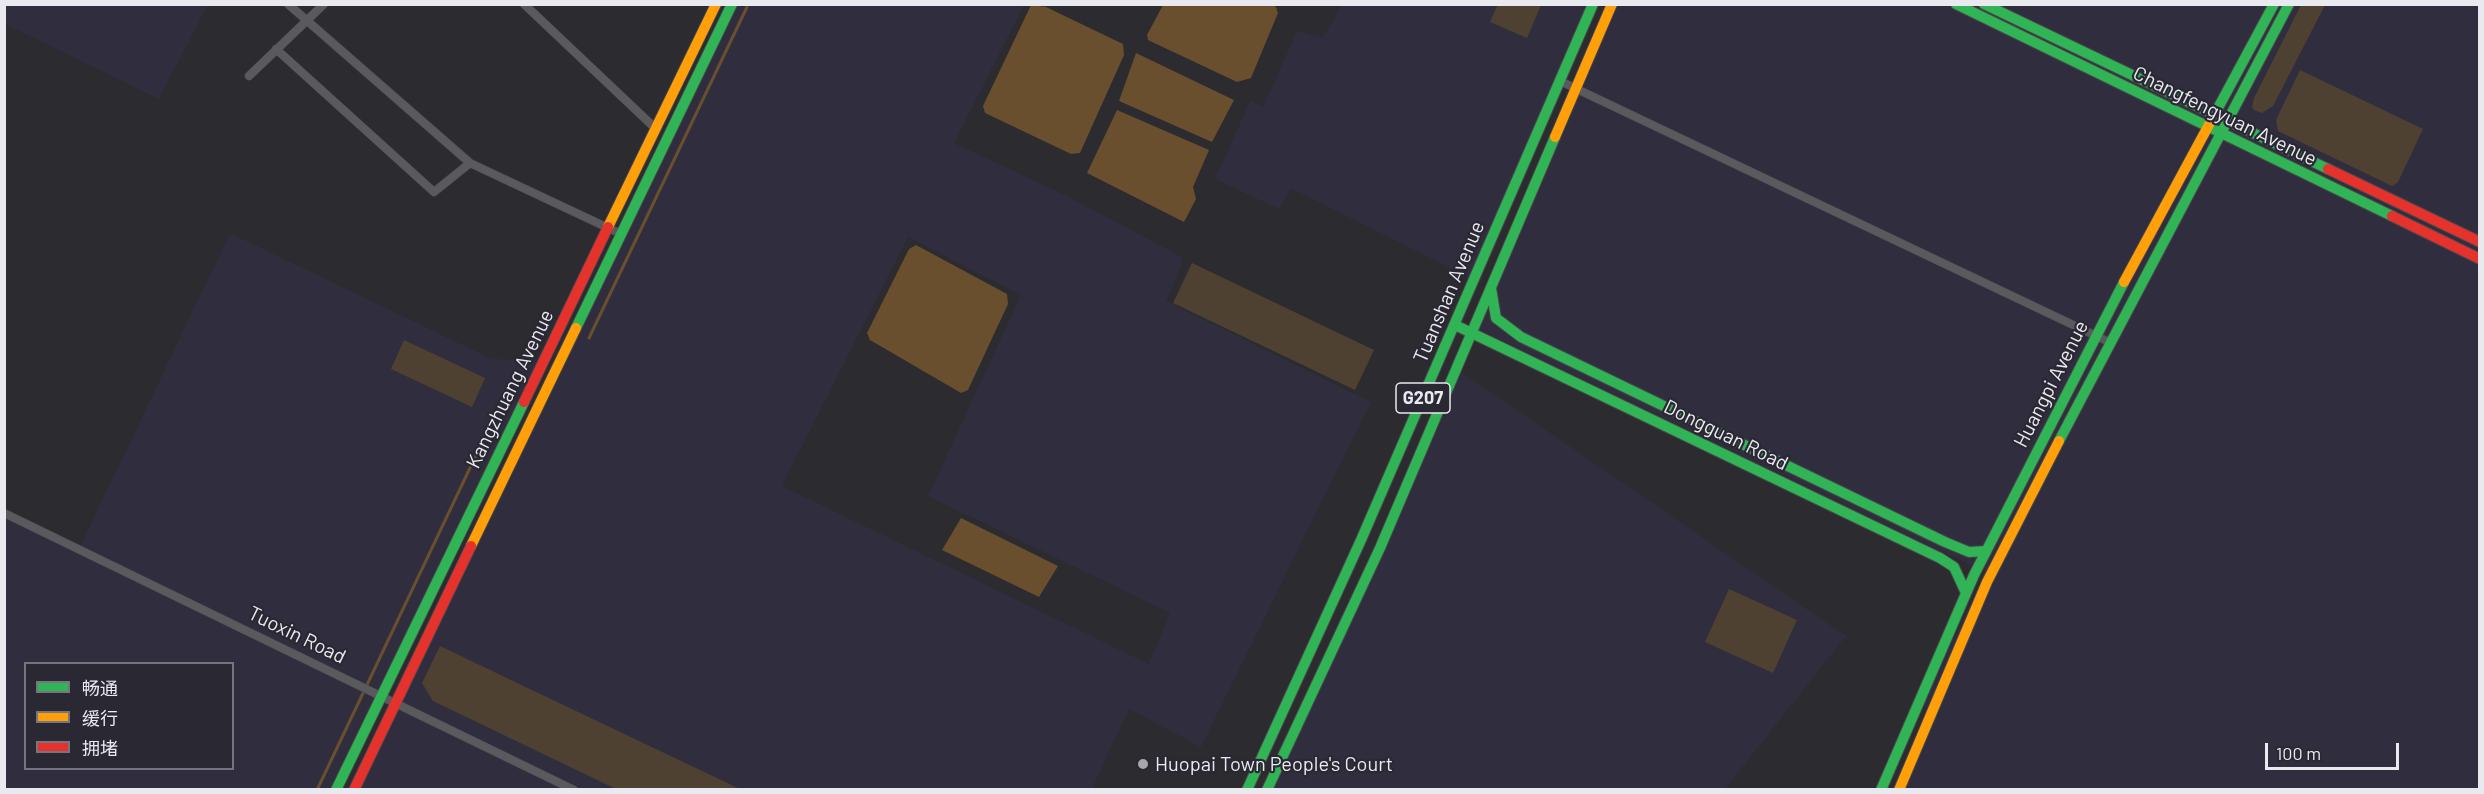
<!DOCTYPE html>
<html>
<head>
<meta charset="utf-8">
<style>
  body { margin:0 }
  #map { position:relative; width:2484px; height:794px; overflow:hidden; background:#2b2b30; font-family:Barlow,"Noto Sans SC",sans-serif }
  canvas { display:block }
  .frame { position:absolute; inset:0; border:6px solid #e9e9f0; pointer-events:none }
  .legend { position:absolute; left:24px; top:662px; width:210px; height:108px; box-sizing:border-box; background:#292833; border:2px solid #76757f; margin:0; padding:8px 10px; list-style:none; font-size:18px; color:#e9e9f0 }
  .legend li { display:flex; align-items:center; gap:12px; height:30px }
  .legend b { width:30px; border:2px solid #76757f }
  .scale { position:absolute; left:2265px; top:743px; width:134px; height:27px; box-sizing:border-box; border:3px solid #e9e9f0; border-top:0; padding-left:8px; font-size:18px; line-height:21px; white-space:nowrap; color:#e9e9f0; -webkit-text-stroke:4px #292833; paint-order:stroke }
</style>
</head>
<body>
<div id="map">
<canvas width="2484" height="794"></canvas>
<div class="frame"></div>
<ul class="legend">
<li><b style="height:8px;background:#30b455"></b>畅通</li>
<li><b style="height:8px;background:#ff9f0a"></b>缓行</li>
<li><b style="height:8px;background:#e5322d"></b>拥堵</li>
</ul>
<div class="scale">100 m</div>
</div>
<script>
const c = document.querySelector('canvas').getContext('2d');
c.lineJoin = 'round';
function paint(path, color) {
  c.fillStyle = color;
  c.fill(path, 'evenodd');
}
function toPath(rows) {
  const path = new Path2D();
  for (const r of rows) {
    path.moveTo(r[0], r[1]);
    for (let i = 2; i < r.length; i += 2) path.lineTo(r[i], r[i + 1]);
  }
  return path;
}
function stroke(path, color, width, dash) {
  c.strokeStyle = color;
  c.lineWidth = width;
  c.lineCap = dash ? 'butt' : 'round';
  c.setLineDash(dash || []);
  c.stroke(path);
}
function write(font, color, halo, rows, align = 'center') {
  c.font = font + ' Barlow,sans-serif';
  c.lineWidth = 4.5;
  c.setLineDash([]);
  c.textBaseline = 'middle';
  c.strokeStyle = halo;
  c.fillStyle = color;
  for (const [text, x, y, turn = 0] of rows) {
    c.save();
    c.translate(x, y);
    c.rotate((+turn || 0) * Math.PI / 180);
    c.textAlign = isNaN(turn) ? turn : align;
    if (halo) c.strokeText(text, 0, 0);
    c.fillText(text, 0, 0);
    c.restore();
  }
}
const built = toPath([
  [4,5,5,4,208,5,159,99,5,24],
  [732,5,1024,5,954,143,1067,196,1184,258,1166,301,1371,402,1201,747,1129,709,1092,789,354,790],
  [908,237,1021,295,928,496,1170,613,1149,664,782,486],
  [1342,5,1593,5,1474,280,1291,188,1279,209,1215,179,1250,101,1263,107,1297,31,1322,38],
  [1612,5,2479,5,2479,789,1899,789,1932,710,1923,706,1985,572,1475,327],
  [230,233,492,359,544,361,336,789,5,789,4,513,79,549],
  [26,664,232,664,232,768,26,768],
  [1457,369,1846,636,1725,789,1267,790]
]);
const green = toPath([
  [1498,4,1541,5,1527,38,1490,22],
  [2301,5,2325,5,2273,106,2262,113,2254,110,2252,107,2254,98],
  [2300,70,2423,129,2398,182,2392,186,2278,131,2276,120],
  [1192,263,1374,350,1355,390,1173,303],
  [404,340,485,378,472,407,391,369],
  [1729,589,1797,620,1773,673,1705,642],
  [440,646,513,681,740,789,616,789,433,701,422,683]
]);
const water = toPath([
  [1271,4,1276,7,1278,13,1251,78,1237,82,1148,40,1147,35,1163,5],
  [1031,5,1046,7,1123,44,1124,55,1080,153,1071,154,985,113,983,106],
  [1136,53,1234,100,1212,142,1119,101],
  [1117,110,1209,150,1193,187,1196,199,1184,222,1087,173],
  [916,245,1007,294,1008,304,968,390,961,393,870,340,867,333,909,249],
  [961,518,1058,566,1039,597,942,550]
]);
const stream = toPath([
  [589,338,747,7],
  [317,790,508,388]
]);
const street = toPath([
  [288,4,470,163,621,234],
  [524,4,656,129],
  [276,49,434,192,470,163],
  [249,76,324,4],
  [1560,81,2109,342],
  [4,513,574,790]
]);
const fast = toPath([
  [1956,4,2392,216],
  [1984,4,2328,169],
  [2211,121,2274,4],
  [1491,288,1496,318,1521,337,1945,542,1969,552,1986,551],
  [1455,325,1940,558,1954,567,1966,593],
  [576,328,732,4],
  [2059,441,2289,4],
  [336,790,524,402],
  [1247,790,1361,540,1593,4],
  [1267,790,1380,548,1555,137],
  [1881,790,1974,575,2124,282]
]);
const slow = toPath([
  [1555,137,1612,4],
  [608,227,716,4],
  [2124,282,2211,121],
  [471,546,576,328],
  [1899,790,1987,582,2059,441]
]);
const jam = toPath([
  [2328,169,2480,242],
  [2392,216,2480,259],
  [524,402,608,227],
  [354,790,471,546]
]);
const markers = [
  [1143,764,6,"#a6a6ad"]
];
const shields = [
  [1423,398,54]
];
const shieldNames = [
  ["G207",1423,398]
];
const streetNames = [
  ["Changfengyuan Avenue",2225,116,26],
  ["Tuanshan Avenue",1449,292,-67],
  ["Huangpi Avenue",2051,384,-63],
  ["Kangzhuang Avenue",510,389,-64],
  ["Dongguan Road",1726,435,26],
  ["Tuoxin Road",297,635,26]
];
const poiNames = [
  ["Huopai Town People's Court",1155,764]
];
paint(built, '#302e3e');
paint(green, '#4f4131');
paint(water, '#694f2e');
stroke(stream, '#694f2e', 3);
stroke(street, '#47474b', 9);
stroke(fast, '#47474b', 12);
stroke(slow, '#47474b', 12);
stroke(jam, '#47474b', 12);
stroke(street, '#5a595e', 8);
stroke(fast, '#30b455', 10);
stroke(slow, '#ff9f0a', 10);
stroke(jam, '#e5322d', 10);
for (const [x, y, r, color] of markers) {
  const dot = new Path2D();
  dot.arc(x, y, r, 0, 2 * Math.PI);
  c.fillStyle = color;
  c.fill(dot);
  stroke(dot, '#292833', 2);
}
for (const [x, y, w] of shields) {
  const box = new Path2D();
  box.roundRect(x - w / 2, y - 15, w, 30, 4.5);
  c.fillStyle = '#292833';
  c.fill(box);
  stroke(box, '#e9e9f0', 1.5);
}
write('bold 18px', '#e9e9f0', null, shieldNames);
write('20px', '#e9e9f0', '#292833', streetNames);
write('20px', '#e9e9f0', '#292833', poiNames, 'left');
</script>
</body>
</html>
